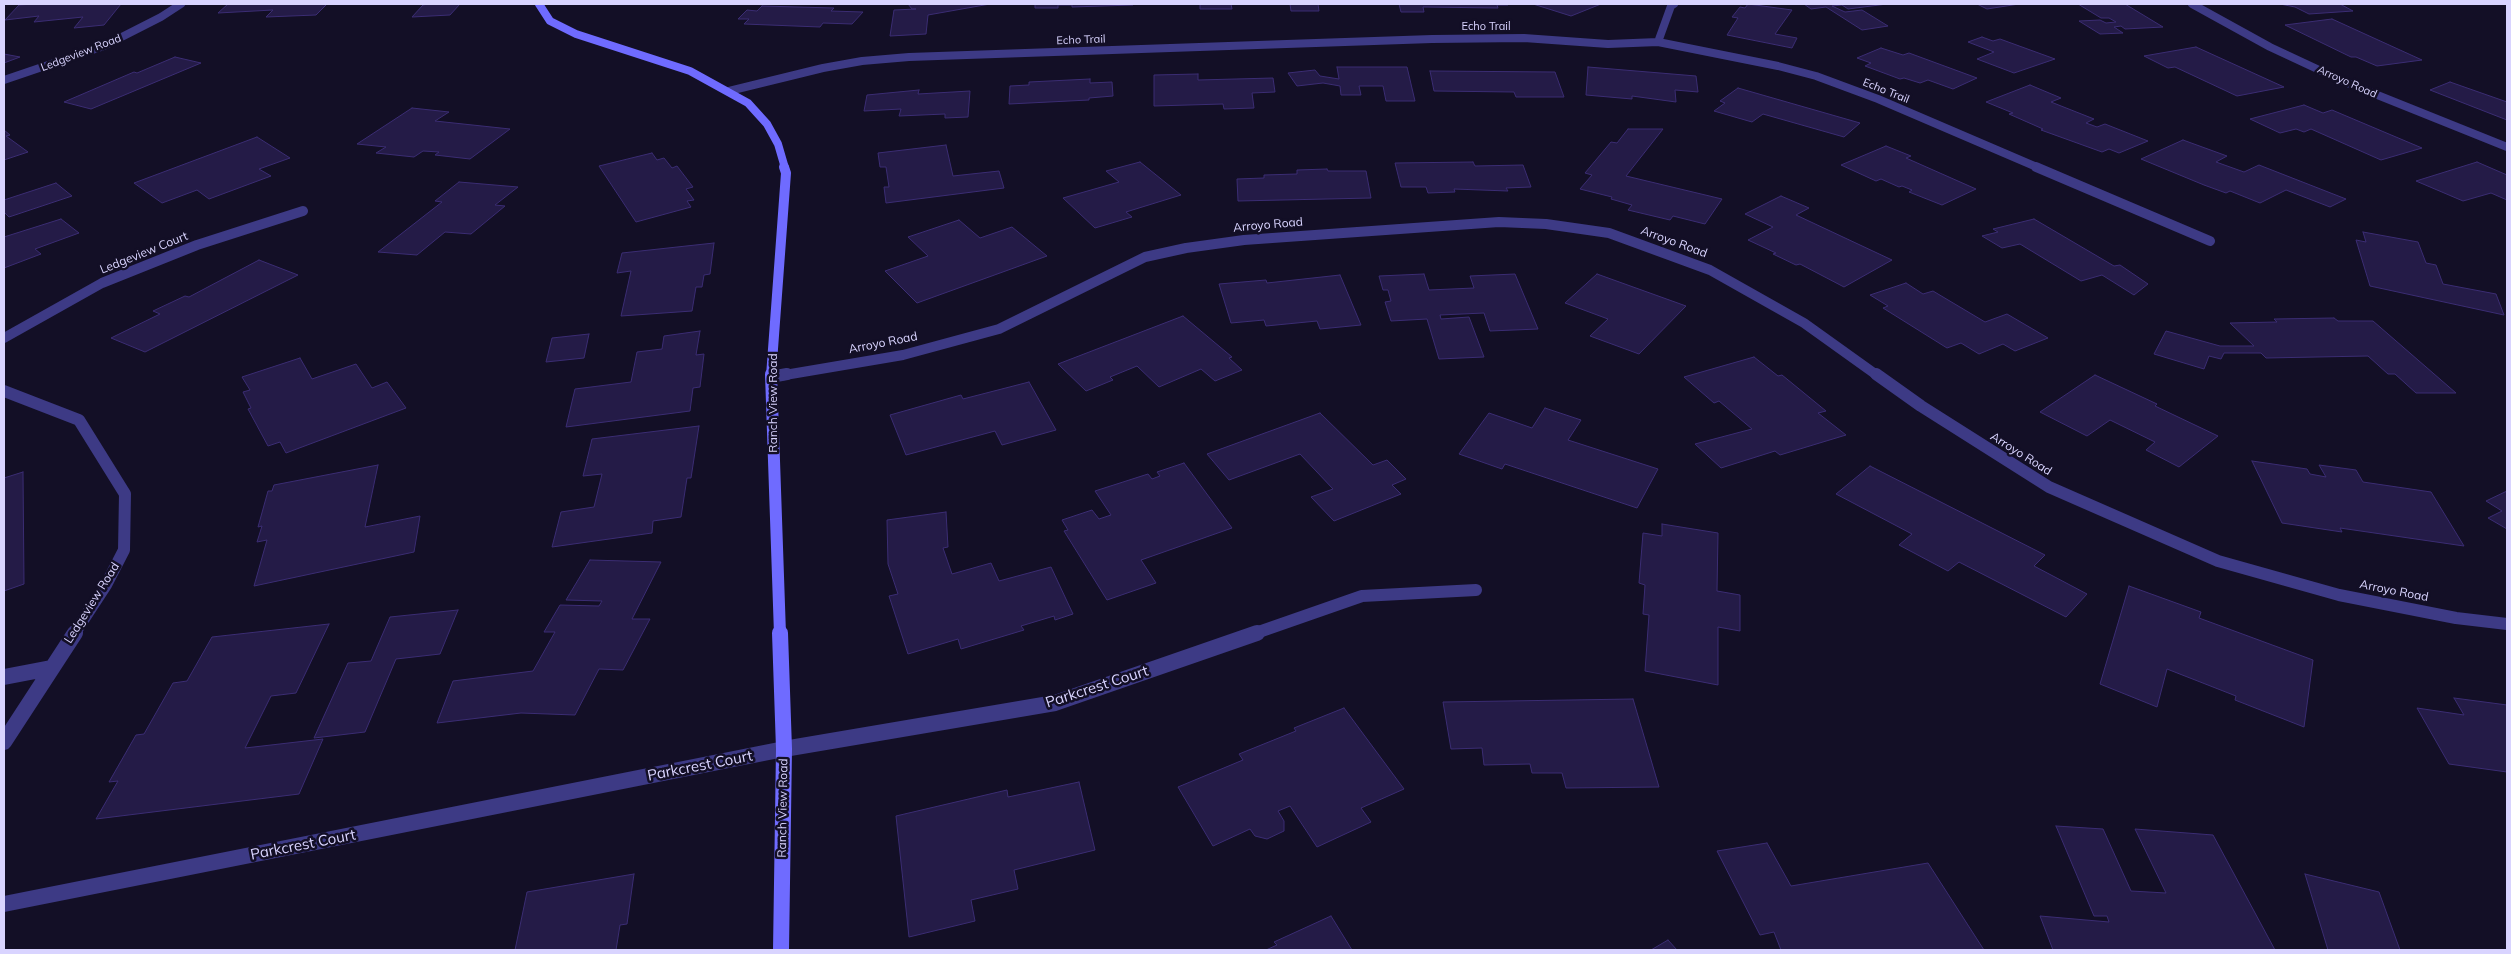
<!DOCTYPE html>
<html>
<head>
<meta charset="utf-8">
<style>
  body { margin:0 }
  #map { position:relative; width:2511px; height:954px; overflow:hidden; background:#130f26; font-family:Mulish,sans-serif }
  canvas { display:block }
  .frame { position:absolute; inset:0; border:5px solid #d9d4ff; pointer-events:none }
</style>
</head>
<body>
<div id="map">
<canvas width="2511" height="954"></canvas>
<div class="frame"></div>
</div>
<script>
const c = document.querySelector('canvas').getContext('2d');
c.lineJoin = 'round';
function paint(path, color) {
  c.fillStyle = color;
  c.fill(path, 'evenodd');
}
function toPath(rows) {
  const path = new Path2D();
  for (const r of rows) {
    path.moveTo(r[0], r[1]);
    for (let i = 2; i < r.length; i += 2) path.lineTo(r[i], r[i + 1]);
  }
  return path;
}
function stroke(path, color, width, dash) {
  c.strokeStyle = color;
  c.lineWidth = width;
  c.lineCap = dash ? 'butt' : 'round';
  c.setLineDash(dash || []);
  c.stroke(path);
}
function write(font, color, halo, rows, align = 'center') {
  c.font = font + ' Mulish,sans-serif';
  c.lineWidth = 5;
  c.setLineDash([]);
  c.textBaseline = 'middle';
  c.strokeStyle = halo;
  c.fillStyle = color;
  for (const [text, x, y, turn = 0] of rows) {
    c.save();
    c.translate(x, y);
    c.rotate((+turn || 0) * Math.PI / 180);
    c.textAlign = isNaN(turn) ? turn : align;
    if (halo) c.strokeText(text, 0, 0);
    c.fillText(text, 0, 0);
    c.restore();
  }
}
const building = toPath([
  [34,4,121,4,104,25,74,28,83,17,34,22,39,16,5,20,19,5,34,4],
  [228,4,327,4,316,15,266,17,273,10,218,13,228,4],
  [428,4,460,4,450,15,412,17,423,5,428,4],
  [908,4,990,4,928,15,926,34,890,36,894,10,916,9,912,9,908,4],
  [1035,4,1133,4,1133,5,1072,7,1072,5,1058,5,1058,8,1035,8,1035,4],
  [1200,4,1231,4,1232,9,1200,9,1200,4],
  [1290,4,1318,4,1319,11,1291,11,1290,4],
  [1399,4,1508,4,1508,5,1497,5,1498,8,1423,7,1424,12,1401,12,1399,4],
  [1533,4,1601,4,1571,16,1533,4],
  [1748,4,1792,10,1775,34,1797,38,1792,48,1727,35,1738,18,1732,17,1740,7,1745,8,1748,4],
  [1804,4,1887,4,1848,9,1842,5,1832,6,1845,12,1862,10,1888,26,1862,30,1826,7,1811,9,1804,4],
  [1977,4,2019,4,1987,9,1977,4],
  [2078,4,2125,4,2163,27,2125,29,2121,26,2114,27,2123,33,2100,34,2079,21,2100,20,2106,23,2116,22,2109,18,2101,18,2078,4],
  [2280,4,2340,4,2353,11,2309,14,2295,7,2280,4],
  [762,6,834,8,831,11,863,12,852,24,823,23,820,27,744,24,749,19,738,19,747,10,757,11,762,6],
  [2332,19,2422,60,2377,66,2356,57,2351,57,2285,25,2332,19],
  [1982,37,1993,41,2000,39,2055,59,2014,73,1977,59,1994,52,1968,42,1982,37],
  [2196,47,2284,87,2237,96,2175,67,2168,68,2144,56,2196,47],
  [1881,48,1903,55,1909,53,1977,78,1953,89,1928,80,1920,83,1904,78,1900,79,1865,66,1871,63,1857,58,1881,48],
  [4,54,20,57,4,63,4,54],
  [175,57,201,63,91,109,64,102,134,72,137,73,175,57],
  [1337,67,1407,67,1415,101,1386,101,1383,86,1359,86,1361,95,1341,95,1340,86,1323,83,1297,86,1288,73,1315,70,1320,76,1339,79,1337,67],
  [1588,67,1696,76,1698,92,1675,90,1676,102,1632,96,1632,99,1586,95,1588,67],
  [1430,71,1555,72,1564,97,1516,97,1514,92,1434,91,1430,71],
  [1198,74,1198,80,1273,78,1275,92,1252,93,1254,108,1224,109,1223,104,1154,106,1154,75,1198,74],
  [1090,79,1090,83,1112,82,1113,96,1089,98,1089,100,1009,104,1010,86,1029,85,1029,82,1090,79],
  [2450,82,2507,102,2507,120,2430,90,2450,82],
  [2030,85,2061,98,2051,102,2094,119,2086,123,2097,127,2105,124,2148,141,2119,153,2109,149,2102,152,2041,130,2043,129,2009,114,2013,113,1986,102,2030,85],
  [1738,88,1860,123,1844,137,1763,114,1752,122,1714,111,1725,103,1720,101,1738,88],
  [919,90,918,94,970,91,968,117,945,118,945,114,899,116,901,109,864,111,867,95,919,90],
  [2304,105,2323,113,2332,110,2422,148,2381,160,2311,129,2304,132,2296,129,2280,133,2250,119,2304,105],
  [412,108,449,112,435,121,510,129,470,159,435,155,439,152,423,151,414,157,376,153,386,147,357,144,412,108],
  [1628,129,1663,129,1626,176,1722,199,1705,224,1673,216,1670,220,1628,210,1632,205,1611,199,1612,197,1580,189,1592,175,1585,173,1611,142,1617,143,1628,129],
  [4,130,10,135,6,136,28,152,4,160,4,130],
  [257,137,290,158,259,169,271,176,209,199,197,190,162,203,134,183,257,137],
  [2183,140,2227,156,2216,162,2244,172,2259,165,2346,199,2330,207,2286,190,2260,203,2230,191,2226,193,2204,185,2141,159,2183,140],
  [946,145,953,176,999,171,1004,188,886,203,884,187,889,187,886,167,880,167,878,153,946,145],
  [1886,146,1911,156,1906,158,1976,189,1942,205,1909,192,1912,190,1902,186,1899,187,1881,179,1876,181,1841,165,1886,146],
  [652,153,657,160,664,158,672,168,677,166,693,187,686,189,694,200,687,201,691,207,636,222,599,166,652,153],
  [1140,162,1181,195,1126,212,1132,217,1095,228,1063,198,1119,182,1106,171,1140,162],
  [1473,162,1475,166,1523,165,1531,187,1506,188,1508,191,1454,189,1455,192,1428,193,1426,187,1401,187,1395,163,1473,162],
  [2477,162,2507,175,2507,200,2491,193,2463,201,2416,181,2477,162],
  [1327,169,1328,171,1366,171,1371,198,1238,201,1237,179,1264,178,1264,175,1297,174,1297,170,1327,169],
  [459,182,518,187,495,205,505,206,471,234,445,232,417,255,378,252,442,202,435,201,459,182],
  [56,183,72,196,9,217,4,212,4,200,56,183],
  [1781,196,1809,208,1796,215,1892,260,1844,287,1800,264,1796,265,1773,254,1776,253,1748,240,1773,227,1745,214,1781,196],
  [61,219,79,233,35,249,41,254,4,268,4,237,61,219],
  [2034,219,2114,266,2120,265,2148,284,2134,295,2102,275,2081,281,2020,244,2002,248,1982,236,1998,232,1993,229,2034,219],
  [959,220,980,238,1012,227,1047,256,917,303,885,271,928,256,908,237,959,220],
  [2363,232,2418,242,2426,263,2436,265,2443,284,2496,294,2504,315,2370,286,2356,240,2366,242,2363,232],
  [714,243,710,274,704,275,702,287,696,287,692,311,621,316,631,271,617,273,622,253,714,243],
  [259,260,298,275,145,352,111,338,160,314,153,311,185,296,189,297,259,260],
  [1424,274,1429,290,1474,288,1470,276,1515,274,1538,329,1490,331,1484,313,1440,315,1441,319,1469,317,1484,357,1439,359,1427,319,1391,321,1385,302,1391,301,1388,290,1383,290,1379,276,1424,274],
  [1597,274,1686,306,1639,354,1590,336,1608,319,1565,303,1597,274],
  [1340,275,1361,325,1320,329,1317,321,1266,326,1264,320,1231,323,1219,284,1266,280,1267,283,1340,275],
  [1906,283,1923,294,1933,291,1985,322,2007,314,2048,338,2015,351,2003,344,1979,354,1961,343,1947,348,1883,308,1888,306,1870,295,1906,283],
  [1183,316,1232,357,1229,358,1242,370,1215,381,1201,369,1159,387,1137,366,1110,377,1113,380,1086,391,1058,364,1183,316],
  [2334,318,2338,321,2373,321,2456,393,2416,393,2395,374,2388,374,2368,356,2266,358,2261,353,2224,353,2221,359,2209,356,2204,369,2154,354,2166,331,2220,346,2254,346,2230,323,2277,322,2274,319,2334,318],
  [700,331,696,355,704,354,700,387,693,388,690,411,566,427,575,389,631,382,637,352,662,349,664,336,700,331],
  [589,334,584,358,546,362,552,338,589,334],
  [1754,357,1778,376,1782,375,1826,411,1818,413,1846,435,1780,455,1775,451,1721,468,1695,444,1752,429,1719,401,1714,403,1684,377,1754,357],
  [300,358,312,379,356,364,372,388,387,382,406,408,286,453,280,442,268,446,248,409,251,408,243,392,250,390,242,377,300,358],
  [2095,375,2157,404,2155,406,2218,436,2179,467,2146,450,2155,442,2110,420,2087,436,2040,412,2095,375],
  [1029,382,1056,430,1002,445,995,431,906,455,890,415,961,395,963,399,1029,382],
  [1545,408,1581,420,1568,440,1658,469,1637,508,1505,464,1502,469,1459,454,1489,413,1532,428,1545,408],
  [1320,413,1373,465,1387,460,1406,479,1392,485,1401,494,1334,521,1311,497,1333,489,1300,454,1229,480,1207,454,1320,413],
  [699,426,691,478,687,478,681,517,653,521,652,533,552,547,561,512,594,507,602,474,583,476,592,439,699,426],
  [2252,461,2307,469,2310,474,2326,477,2319,465,2356,470,2363,482,2431,492,2464,546,2340,528,2342,532,2282,523,2252,461],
  [1184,463,1232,528,1141,560,1156,583,1107,600,1064,531,1068,530,1062,520,1092,510,1099,519,1111,515,1095,491,1148,474,1152,479,1160,476,1157,472,1184,463],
  [378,465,365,527,420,516,414,552,254,586,267,540,257,542,262,526,258,527,268,491,272,491,274,485,378,465],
  [1870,466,2045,555,2034,566,2087,594,2066,617,1959,562,1948,571,1899,545,1912,534,1836,494,1870,466],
  [23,472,24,584,4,591,4,478,23,472],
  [2507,491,2507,529,2488,518,2502,511,2486,501,2507,491],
  [946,512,948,547,943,548,952,574,991,563,999,581,1051,567,1073,614,1055,620,1054,616,1021,626,1024,630,961,649,958,639,908,654,889,596,898,594,888,564,887,520,946,512],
  [1662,524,1718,533,1717,591,1740,595,1740,631,1718,627,1718,685,1645,671,1649,615,1643,614,1645,585,1639,583,1643,533,1662,536,1662,524],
  [590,560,661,562,632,619,650,619,623,670,599,669,575,715,521,713,437,723,453,681,533,671,555,632,544,632,560,605,599,606,602,601,566,600,590,560],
  [2129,586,2201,612,2199,618,2313,660,2304,727,2235,700,2236,696,2167,669,2157,707,2100,684,2129,586],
  [458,610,440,654,396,659,365,732,314,738,348,663,371,661,390,617,458,610],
  [329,624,296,693,271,696,245,748,323,739,299,794,96,819,118,781,109,782,136,735,144,734,173,683,187,681,212,637,329,624],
  [2454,698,2507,705,2507,772,2449,764,2417,708,2464,715,2454,698],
  [1633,699,1659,787,1566,788,1562,773,1532,773,1530,764,1484,765,1482,748,1451,749,1443,702,1633,699],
  [1344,708,1404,789,1361,808,1371,822,1317,847,1290,806,1278,811,1284,821,1284,831,1267,839,1255,836,1250,829,1213,846,1178,787,1243,760,1239,754,1296,731,1294,728,1344,708],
  [1079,782,1095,850,1014,870,1018,889,971,900,975,921,909,937,896,816,1007,790,1008,797,1079,782],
  [2056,826,2103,829,2131,891,2166,893,2135,829,2213,835,2275,950,2053,950,2040,916,2109,922,2107,916,2094,916,2056,826],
  [1767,843,1791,886,1928,863,1984,950,1781,950,1774,932,1760,935,1717,851,1767,843],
  [634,874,627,924,620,925,616,950,515,950,527,892,634,874],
  [2305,874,2379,892,2400,950,2328,950,2305,874],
  [1331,916,1352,950,1266,950,1277,945,1274,942,1331,916],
  [1668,940,1677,950,1651,950,1668,940]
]);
const streetFar3 = toPath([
  [2192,4,2270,47,2345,82,2507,147],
  [1658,42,1671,6,1674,4],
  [4,80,104,46,161,17,181,4],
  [729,91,823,68,862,61,909,57,1432,39,1524,38,1608,44,1658,42,1778,66,1816,76,1878,99,2039,168]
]);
const streetFar2 = toPath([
  [2036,167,2210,241],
  [4,338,102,283,197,245,303,211],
  [779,376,903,355,999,329,1145,257,1186,248,1244,240,1499,222,1546,224,1609,233,1710,270,1804,323,1878,376]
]);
const streetFar1 = toPath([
  [1876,374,1921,406,2049,487,2218,561,2339,595,2456,618,2507,624],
  [771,377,787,374],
  [4,391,79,420,125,494,124,550,106,585,74,634],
  [1253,634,1362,596,1476,590]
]);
const street = toPath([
  [4,677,51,668],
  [4,742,75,633],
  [4,904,784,749,1055,703,1257,633]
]);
const secondaryFar3 = toPath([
  [539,4,550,21,576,34,690,71,748,103,767,124,778,144,785,168]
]);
const secondaryFar2 = toPath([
  [771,376,786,173,784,167]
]);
const secondaryFar1 = toPath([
  [771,374,780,634]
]);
const secondary = toPath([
  [780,633,784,749,781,950]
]);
const farStreetnames = [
  ["Echo Trail",1486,27],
  ["Echo Trail",1081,40,-2],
  ["Ledgeview Road",81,53,-21],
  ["Arroyo Road",2347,82,24],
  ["Echo Trail",1886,91,22]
];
const streetNames = [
  ["Arroyo Road",1268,225,-5],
  ["Arroyo Road",1674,242,20],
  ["Ledgeview Court",144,253,-22],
  ["Arroyo Road",883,343,-11],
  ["Ranch View Road",773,403,-90],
  ["Arroyo Road",2021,454,32],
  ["Arroyo Road",2394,591,11],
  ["Ledgeview Road",92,603,-58],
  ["Ranch View Road",783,808,-89]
];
const nearStreetnames = [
  ["Parkcrest Court",1097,687,-18],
  ["Parkcrest Court",700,766,-11],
  ["Parkcrest Court",303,845,-11]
];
paint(building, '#241b47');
stroke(building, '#3b2d73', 1);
stroke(streetFar3, '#3d3a85', 8);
stroke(streetFar2, '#3d3a85', 10);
stroke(streetFar1, '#3d3a85', 12);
stroke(street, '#3d3a85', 16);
stroke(secondaryFar3, '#6f6bff', 8);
stroke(secondaryFar2, '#6f6bff', 10);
stroke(secondaryFar1, '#6f6bff', 12);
stroke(secondary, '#6f6bff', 16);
write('11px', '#d9d4ff', '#130f26', farStreetnames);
write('12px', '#d9d4ff', '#130f26', streetNames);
write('15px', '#d9d4ff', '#130f26', nearStreetnames);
</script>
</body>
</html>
